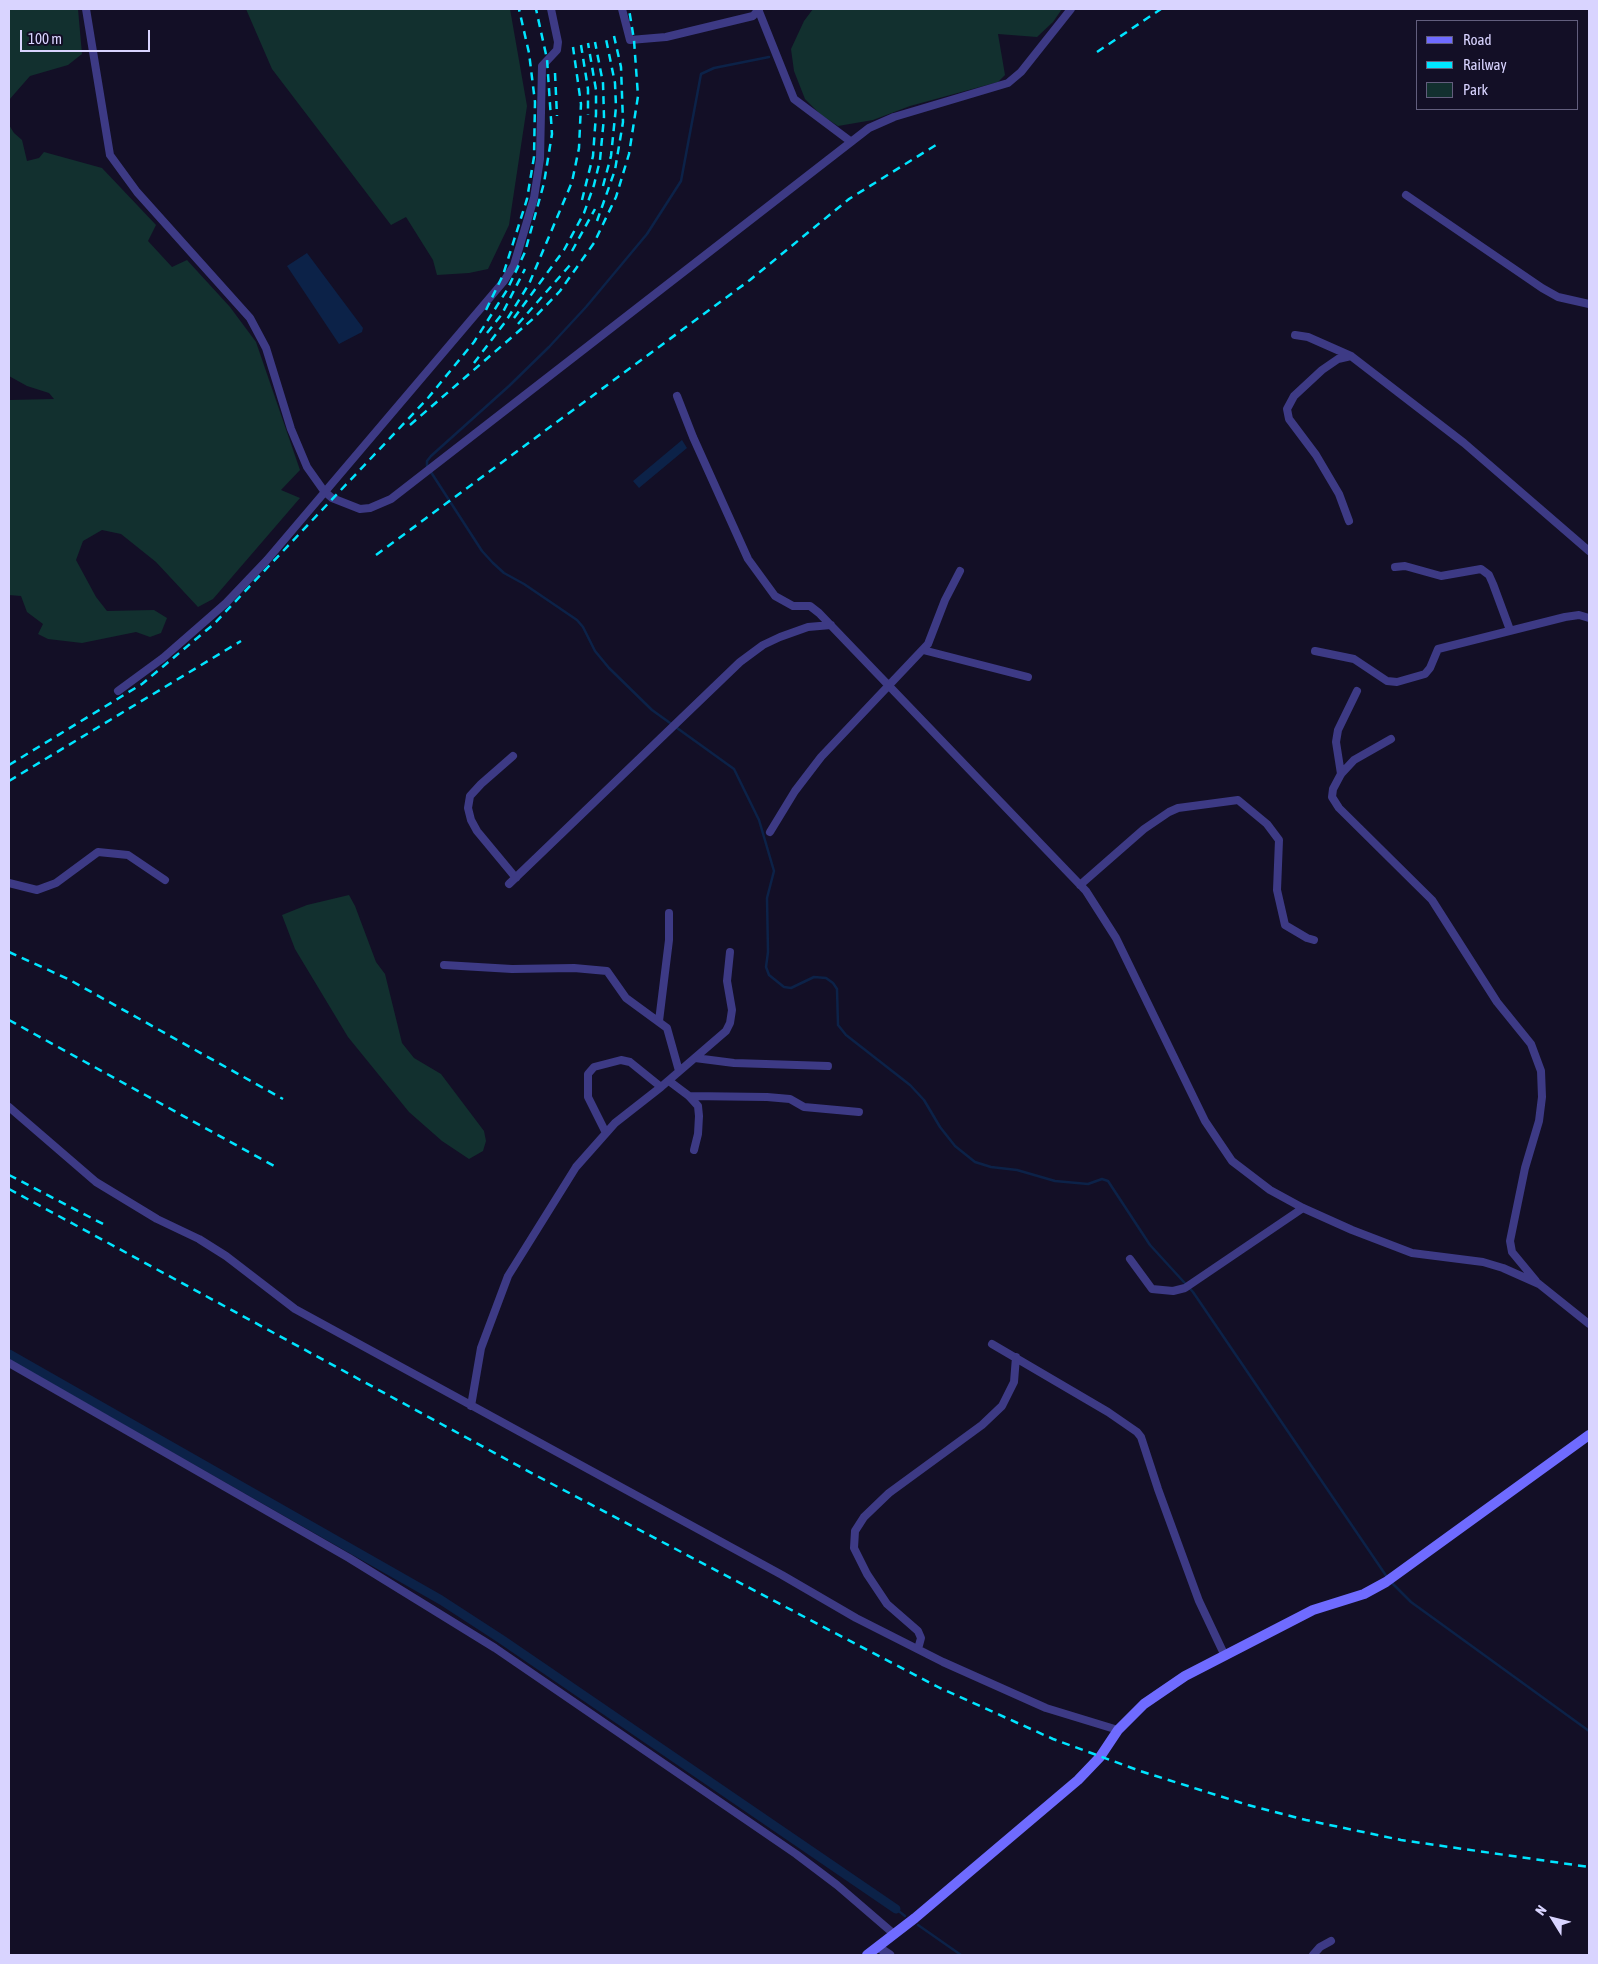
<!DOCTYPE html>
<html>
<head>
<meta charset="utf-8">
<style>
  body { margin:0 }
  #map { position:relative; width:1598px; height:1964px; overflow:hidden; background:#130f26; font-family:"Asap Condensed",sans-serif }
  canvas { display:block }
  .frame { position:absolute; inset:0; border:10px solid #d9d4ff; pointer-events:none }
  .legend { position:absolute; left:1416px; top:20px; width:162px; height:90px; box-sizing:border-box; background:#130f26; border:1px solid #625e7d; margin:0; padding:6px 9px; list-style:none; font-size:15px; color:#d9d4ff }
  .legend li { display:flex; align-items:center; gap:10px; height:25px }
  .legend b { width:25px; border:1px solid #625e7d }
  .north { position:absolute; left:1528px; top:1894px; width:50px; height:50px; -webkit-text-stroke:4px #130f26; paint-order:stroke; rotate:306deg; font-size:14px; font-weight:700; line-height:20px; text-align:center; color:#d9d4ff }
  .north::after { content:''; display:block; margin:auto; width:18px; height:22px; background:#d9d4ff; clip-path:polygon(50% 0,100% 100%,50% 72%,0 100%) }
  .scale { position:absolute; left:20px; top:30px; width:130px; height:22px; box-sizing:border-box; border:2px solid #d9d4ff; border-top:0; padding-left:6px; font-size:15px; line-height:18px; white-space:nowrap; color:#d9d4ff; -webkit-text-stroke:4px #130f26; paint-order:stroke }
</style>
</head>
<body>
<div id="map">
<canvas width="1598" height="1964"></canvas>
<div class="frame"></div>
<ul class="legend">
<li><b style="height:6px;background:#6f6bff"></b>Road</li>
<li><b style="height:6px;background:#00e5ff"></b>Railway</li>
<li><b style="height:14px;background:#12302f"></b>Park</li>
</ul>
<div class="north">N</div>
<div class="scale">100 m</div>
</div>
<script>
const c = document.querySelector('canvas').getContext('2d');
c.lineJoin = 'round';
function paint(path, color) {
  c.fillStyle = color;
  c.fill(path, 'evenodd');
}
function toPath(rows) {
  const path = new Path2D();
  for (const r of rows) {
    path.moveTo(r[0], r[1]);
    for (let i = 2; i < r.length; i += 2) path.lineTo(r[i], r[i + 1]);
  }
  return path;
}
function stroke(path, color, width, dash) {
  c.strokeStyle = color;
  c.lineWidth = width;
  c.lineCap = dash ? 'butt' : 'round';
  c.setLineDash(dash || []);
  c.stroke(path);
}
const green = toPath([
  [9,9,78,9,82,54,68,65,30,76,9,100],
  [246,9,510,9,527,106,509,225,488,269,469,273,437,275,433,260,406,217,391,225,272,69],
  [813,9,1062,9,1053,22,1037,37,998,34,1005,75,998,82,910,106,873,120,838,126,821,115,805,99,794,71,791,49,804,21],
  [9,125,14,133,22,140,27,161,39,158,44,152,102,168,156,225,148,241,172,267,187,260,230,307,256,342,300,470,281,490,300,498,213,599,198,607,156,562,121,534,102,530,83,541,76,560,96,597,107,611,154,610,167,618,161,633,150,637,136,632,82,643,48,639,38,634,43,624,27,612,21,596,9,595,9,400,54,399,49,393,27,386,9,376],
  [349,895,355,906,376,962,385,974,402,1043,414,1058,441,1074,484,1131,486,1141,483,1151,469,1159,442,1141,409,1112,348,1037,295,949,282,915,307,905]
]);
const water = toPath([
  [307,253,363,328,362,332,339,344,287,266],
  [682,440,687,448,639,488,633,481]
]);
const stream = toPath([
  [769,57,714,68,701,74,681,181,647,234,586,307,549,347,509,386,431,456,427,461,427,466,482,551,493,563,504,573,524,584,577,620,583,627,595,651,609,668,652,710,734,769,759,820,774,871,767,898,768,952,766,967,769,975,784,987,791,988,814,977,826,978,833,983,837,989,838,1025,846,1035,910,1085,924,1100,940,1127,955,1146,975,1162,991,1167,1017,1170,1055,1181,1088,1184,1102,1179,1108,1181,1150,1245,1193,1292,1387,1577],
  [1391,1582,1411,1602,1589,1731],
  [896,1909,905,1916],
  [918,1925,961,1955]
]);
const canal = toPath([
  [9,1354,441,1600,501,1639,896,1909]
]);
const minor = toPath([
  [86,9,110,155,137,192,250,318,266,348,291,429,307,467,324,491,332,498,360,509,370,508,391,499,869,128,894,117,1008,83,1021,72,1071,9],
  [622,9,630,40,666,37,753,16,759,9],
  [758,9,794,99,850,141],
  [1406,195,1542,288,1558,297,1589,304],
  [1295,335,1308,337,1351,356,1464,443,1589,551],
  [677,396,693,437,748,559,775,596,793,606,810,606,819,613,1086,891,1116,938,1205,1121,1232,1161,1270,1190,1303,1208,1352,1230,1412,1253,1483,1262,1503,1268,1539,1284,1589,1324],
  [1349,521,1339,494,1316,455,1289,419,1287,409,1294,396,1322,370,1338,359,1351,356],
  [1395,567,1405,566,1441,576,1481,569,1489,575,1493,584,1510,630],
  [923,650,1028,677],
  [1315,651,1354,659,1387,681,1397,682,1425,674,1430,668,1438,649,1565,617,1579,615,1589,618],
  [118,691,163,658,226,603,267,560,504,281,514,265,534,198,540,159,542,66,557,50,558,42,551,9],
  [1391,739,1354,760,1341,774,1333,789,1332,797,1339,808,1432,900,1497,1002,1531,1044,1541,1071,1542,1097,1539,1121,1525,1168,1510,1241,1512,1252,1536,1281],
  [513,756,481,784,470,796,468,808,471,820,477,831,516,878],
  [1341,774,1336,742,1338,730,1357,691],
  [770,832,795,791,821,757,928,644,945,600,960,571],
  [9,883,37,890,56,883,98,852,128,855,165,880],
  [509,884,740,662,763,645,780,637,808,627,831,625],
  [1080,885,1144,829,1169,812,1178,808,1238,800,1267,824,1279,840,1277,890,1285,925,1307,938,1314,940],
  [444,965,512,969,574,968,607,971,626,998,667,1028,679,1071],
  [659,1021,669,940,669,913],
  [695,1058,734,1063,828,1066],
  [669,1081,689,1096,698,1106,699,1116,698,1134,694,1150],
  [689,1096,767,1097,790,1099,804,1107,859,1112],
  [9,1107,96,1182,157,1219,199,1239,226,1256,295,1309,782,1575,856,1618,943,1662,1046,1708,1118,1730],
  [606,1133,588,1097,588,1074,594,1067,621,1060,630,1062,661,1087],
  [1130,1259,1152,1289,1173,1291,1185,1288,1303,1208],
  [992,1344,1108,1412,1137,1432,1141,1437,1158,1489,1199,1601,1225,1656],
  [9,1363,349,1558,495,1648,796,1854,837,1885,894,1934],
  [471,1406,481,1348,508,1276,576,1167,615,1123,661,1087,726,1031,730,1023,732,1010,727,981,730,952],
  [918,1649,921,1638,918,1631,887,1604,867,1574,854,1548,855,1531,864,1517,889,1493,982,1425,1002,1406,1014,1382,1016,1357],
  [1313,1955,1320,1947,1331,1941]
]);
const tertiary = toPath([
  [878,1947,890,1955]
]);
const secondary = toPath([
  [867,1955,915,1918,1078,1780,1100,1757,1118,1730,1144,1704,1185,1676,1313,1610,1364,1594,1386,1582,1589,1435]
]);
const rail = toPath([
  [581,45,588,89,588,115],
  [1097,52,1161,9],
  [555,73,557,116],
  [603,186,611,156,616,107,615,83,606,39],
  [582,200,593,156,596,114,596,90,588,43],
  [597,221,615,170,623,122,621,67,614,36],
  [572,251,595,209],
  [486,310,503,275,527,199,534,157,535,102,529,53,519,9],
  [514,318,564,250,584,213,594,185,600,160,604,117,603,83,595,42],
  [518,324,571,264],
  [487,333,502,314,525,269],
  [474,363,506,321,529,284,572,182,579,148,581,104,573,47],
  [410,425,534,318,560,291,594,243,616,197,629,154,638,96,634,40,629,9],
  [376,555,750,280,849,199,936,145],
  [9,765,142,684,214,624,428,398,474,342,507,290,525,252,544,183,552,134,547,59,536,9],
  [9,781,241,641],
  [9,952,68,979,283,1099],
  [9,1020,276,1167],
  [9,1175,105,1225],
  [9,1189,537,1476,835,1633,940,1688,1053,1739,1140,1771,1248,1805,1306,1820,1401,1840,1589,1867]
]);
paint(green, '#12302f');
paint(water, '#0c2248');
stroke(stream, '#0c2248', 2.5);
stroke(canal, '#0c2248', 9);
stroke(minor, '#3d3a85', 8);
stroke(tertiary, '#3d3a85', 9);
stroke(secondary, '#6f6bff', 10);
stroke(rail, '#00e5ff', 2.5, [8, 6]);
</script>
</body>
</html>
